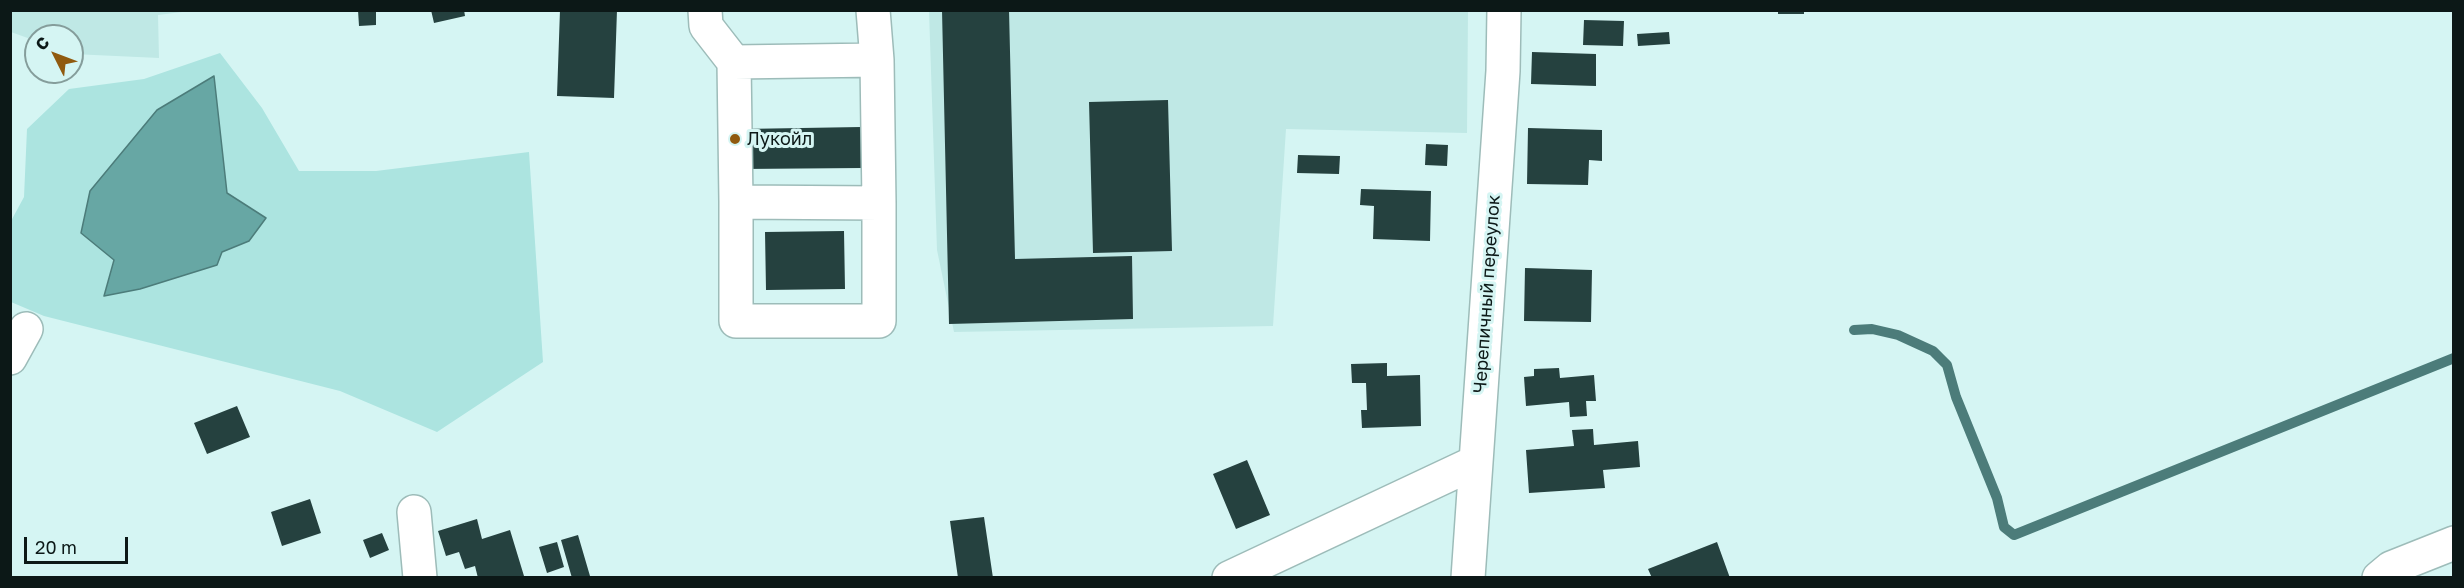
<!DOCTYPE html>
<html>
<head>
<meta charset="utf-8">
<style>
  body { margin:0 }
  #map { position:relative; width:2464px; height:588px; overflow:hidden; background:#d5f5f3; font-family:"Golos Text",sans-serif }
  canvas { display:block }
  .frame { position:absolute; inset:0; border:12px solid #0c1817; pointer-events:none }
  .north { position:absolute; left:24px; top:24px; width:60px; height:60px; box-sizing:border-box; background:#d5f5f3; border:2px solid #859d9b; border-radius:50%; rotate:312deg; font-size:16px; font-weight:700; line-height:24px; text-align:center; color:#0c1817 }
  .north::after { content:''; display:block; margin:auto; width:21px; height:27px; background:#905a0f; clip-path:polygon(50% 0,100% 100%,50% 72%,0 100%) }
  .scale { position:absolute; left:24px; top:537px; width:104px; height:27px; box-sizing:border-box; border:3px solid #0c1817; border-top:0; padding-left:8px; font-size:18px; line-height:21px; white-space:nowrap; color:#0c1817; -webkit-text-stroke:4px #d5f5f3; paint-order:stroke }
</style>
</head>
<body>
<div id="map">
<canvas width="2464" height="588"></canvas>
<div class="frame"></div>
<div class="north">С</div>
<div class="scale">20 m</div>
</div>
<script>
const c = document.querySelector('canvas').getContext('2d');
c.lineJoin = 'round';
function paint(path, color) {
  c.fillStyle = color;
  c.fill(path, 'evenodd');
}
function toPath(rows) {
  const path = new Path2D();
  for (const r of rows) {
    path.moveTo(r[0], r[1]);
    for (let i = 2; i < r.length; i += 2) path.lineTo(r[i], r[i + 1]);
  }
  return path;
}
function stroke(path, color, width, dash) {
  c.strokeStyle = color;
  c.lineWidth = width;
  c.lineCap = dash ? 'butt' : 'round';
  c.setLineDash(dash || []);
  c.stroke(path);
}
function write(font, color, halo, rows, align = 'center') {
  c.font = font + ' "Golos Text",sans-serif';
  c.lineWidth = 6;
  c.setLineDash([]);
  c.textBaseline = 'middle';
  c.strokeStyle = halo;
  c.fillStyle = color;
  for (const [text, x, y, turn = 0] of rows) {
    c.save();
    c.translate(x, y);
    c.rotate((+turn || 0) * Math.PI / 180);
    c.textAlign = isNaN(turn) ? turn : align;
    if (halo) c.strokeText(text, 0, 0);
    c.fillText(text, 0, 0);
    c.restore();
  }
}
const built = toPath([
  [11,10,190,10,190,11,158,15,159,58,73,54,72,36,36,36,36,41,11,32],
  [929,11,1468,11,1467,133,1286,129,1273,326,954,332,937,250]
]);
const green = toPath([
  [220,53,262,108,299,171,376,171,529,152,543,362,437,432,340,391,44,316,11,302,11,221,24,197,27,129,69,89,144,79],
  [213,76,227,193,265,218,248,241,222,252,217,265,140,289,104,295,114,259]
]);
const water = toPath([
  [214,76,227,193,266,218,249,241,222,252,217,265,140,289,104,296,114,260,81,233,90,191,157,110,214,76]
]);
const stream = toPath([
  [1854,330,1872,329,1898,335,1933,351,1947,365,1956,397,1997,498,2004,527,2014,535,2454,358]
]);
const building = toPath([
  [358,10,376,10,376,25,359,26],
  [431,10,464,10,465,16,434,23],
  [560,10,617,10,614,98,557,96],
  [942,10,1009,10,1015,259,1132,256,1133,319,949,324],
  [1778,10,1804,10,1804,14,1778,14],
  [1584,20,1624,21,1623,46,1583,45],
  [1669,32,1670,44,1638,46,1637,34],
  [1532,52,1596,54,1596,86,1531,84],
  [1168,100,1172,251,1093,253,1089,102],
  [861,127,862,168,742,169,742,129],
  [1528,128,1602,130,1602,161,1589,160,1588,185,1527,184],
  [1426,144,1448,145,1447,166,1425,165],
  [1298,155,1340,156,1339,174,1297,173],
  [1361,189,1431,191,1430,241,1373,239,1374,206,1360,205],
  [844,231,845,289,766,290,765,232],
  [1525,268,1592,270,1591,322,1524,321],
  [1387,363,1387,376,1420,375,1421,426,1362,428,1361,410,1367,410,1366,383,1352,383,1351,364],
  [1559,368,1560,378,1594,375,1596,401,1586,401,1587,416,1570,417,1569,402,1526,406,1524,377,1534,376,1534,369],
  [237,406,250,437,207,454,194,423],
  [1593,429,1594,445,1638,441,1640,467,1603,470,1605,488,1529,493,1526,450,1574,446,1572,430],
  [1247,460,1270,515,1236,529,1213,474],
  [310,499,321,533,282,546,271,512],
  [984,517,993,578,958,578,950,521],
  [477,519,482,539,510,530,524,576,478,578,475,566,465,569,459,552,446,556,438,531],
  [382,533,389,550,370,558,363,540],
  [578,535,590,576,586,578,572,578,561,540],
  [557,542,564,567,547,573,539,547],
  [1717,542,1730,578,1652,578,1648,569]
]);
const minor = toPath([
  [705,10,706,26,734,62,877,60,873,10],
  [734,62,736,202,879,203,877,60],
  [736,202,736,321,879,321,879,203],
  [10,358,26,329],
  [414,512,420,578],
  [1229,578,1476,462],
  [1468,578,1503,71,1504,10],
  [2379,578,2391,568,2454,543]
]);
const markers = [
  [735,139,6,"#905a0f"]
];
const poiNames = [
  ["Лукойл",747,139]
];
const streetNames = [
  ["Черепичный переулок",1487,294,-86]
];
paint(built, '#bfe8e5');
paint(green, '#ace4e0');
paint(water, '#67a7a4');
stroke(water, '#4c7c7a', 1.5);
stroke(stream, '#4c7c7a', 10);
paint(building, '#25413f');
stroke(minor, '#9dbcb9', 36);
stroke(minor, '#fff', 33);
for (const [x, y, r, color] of markers) {
  const dot = new Path2D();
  dot.arc(x, y, r, 0, 2 * Math.PI);
  c.fillStyle = color;
  c.fill(dot);
  stroke(dot, '#d5f5f3', 2);
}
write('18px', '#0c1817', '#d5f5f3', poiNames, 'left');
write('18px', '#0c1817', '#d5f5f3', streetNames);
</script>
</body>
</html>
